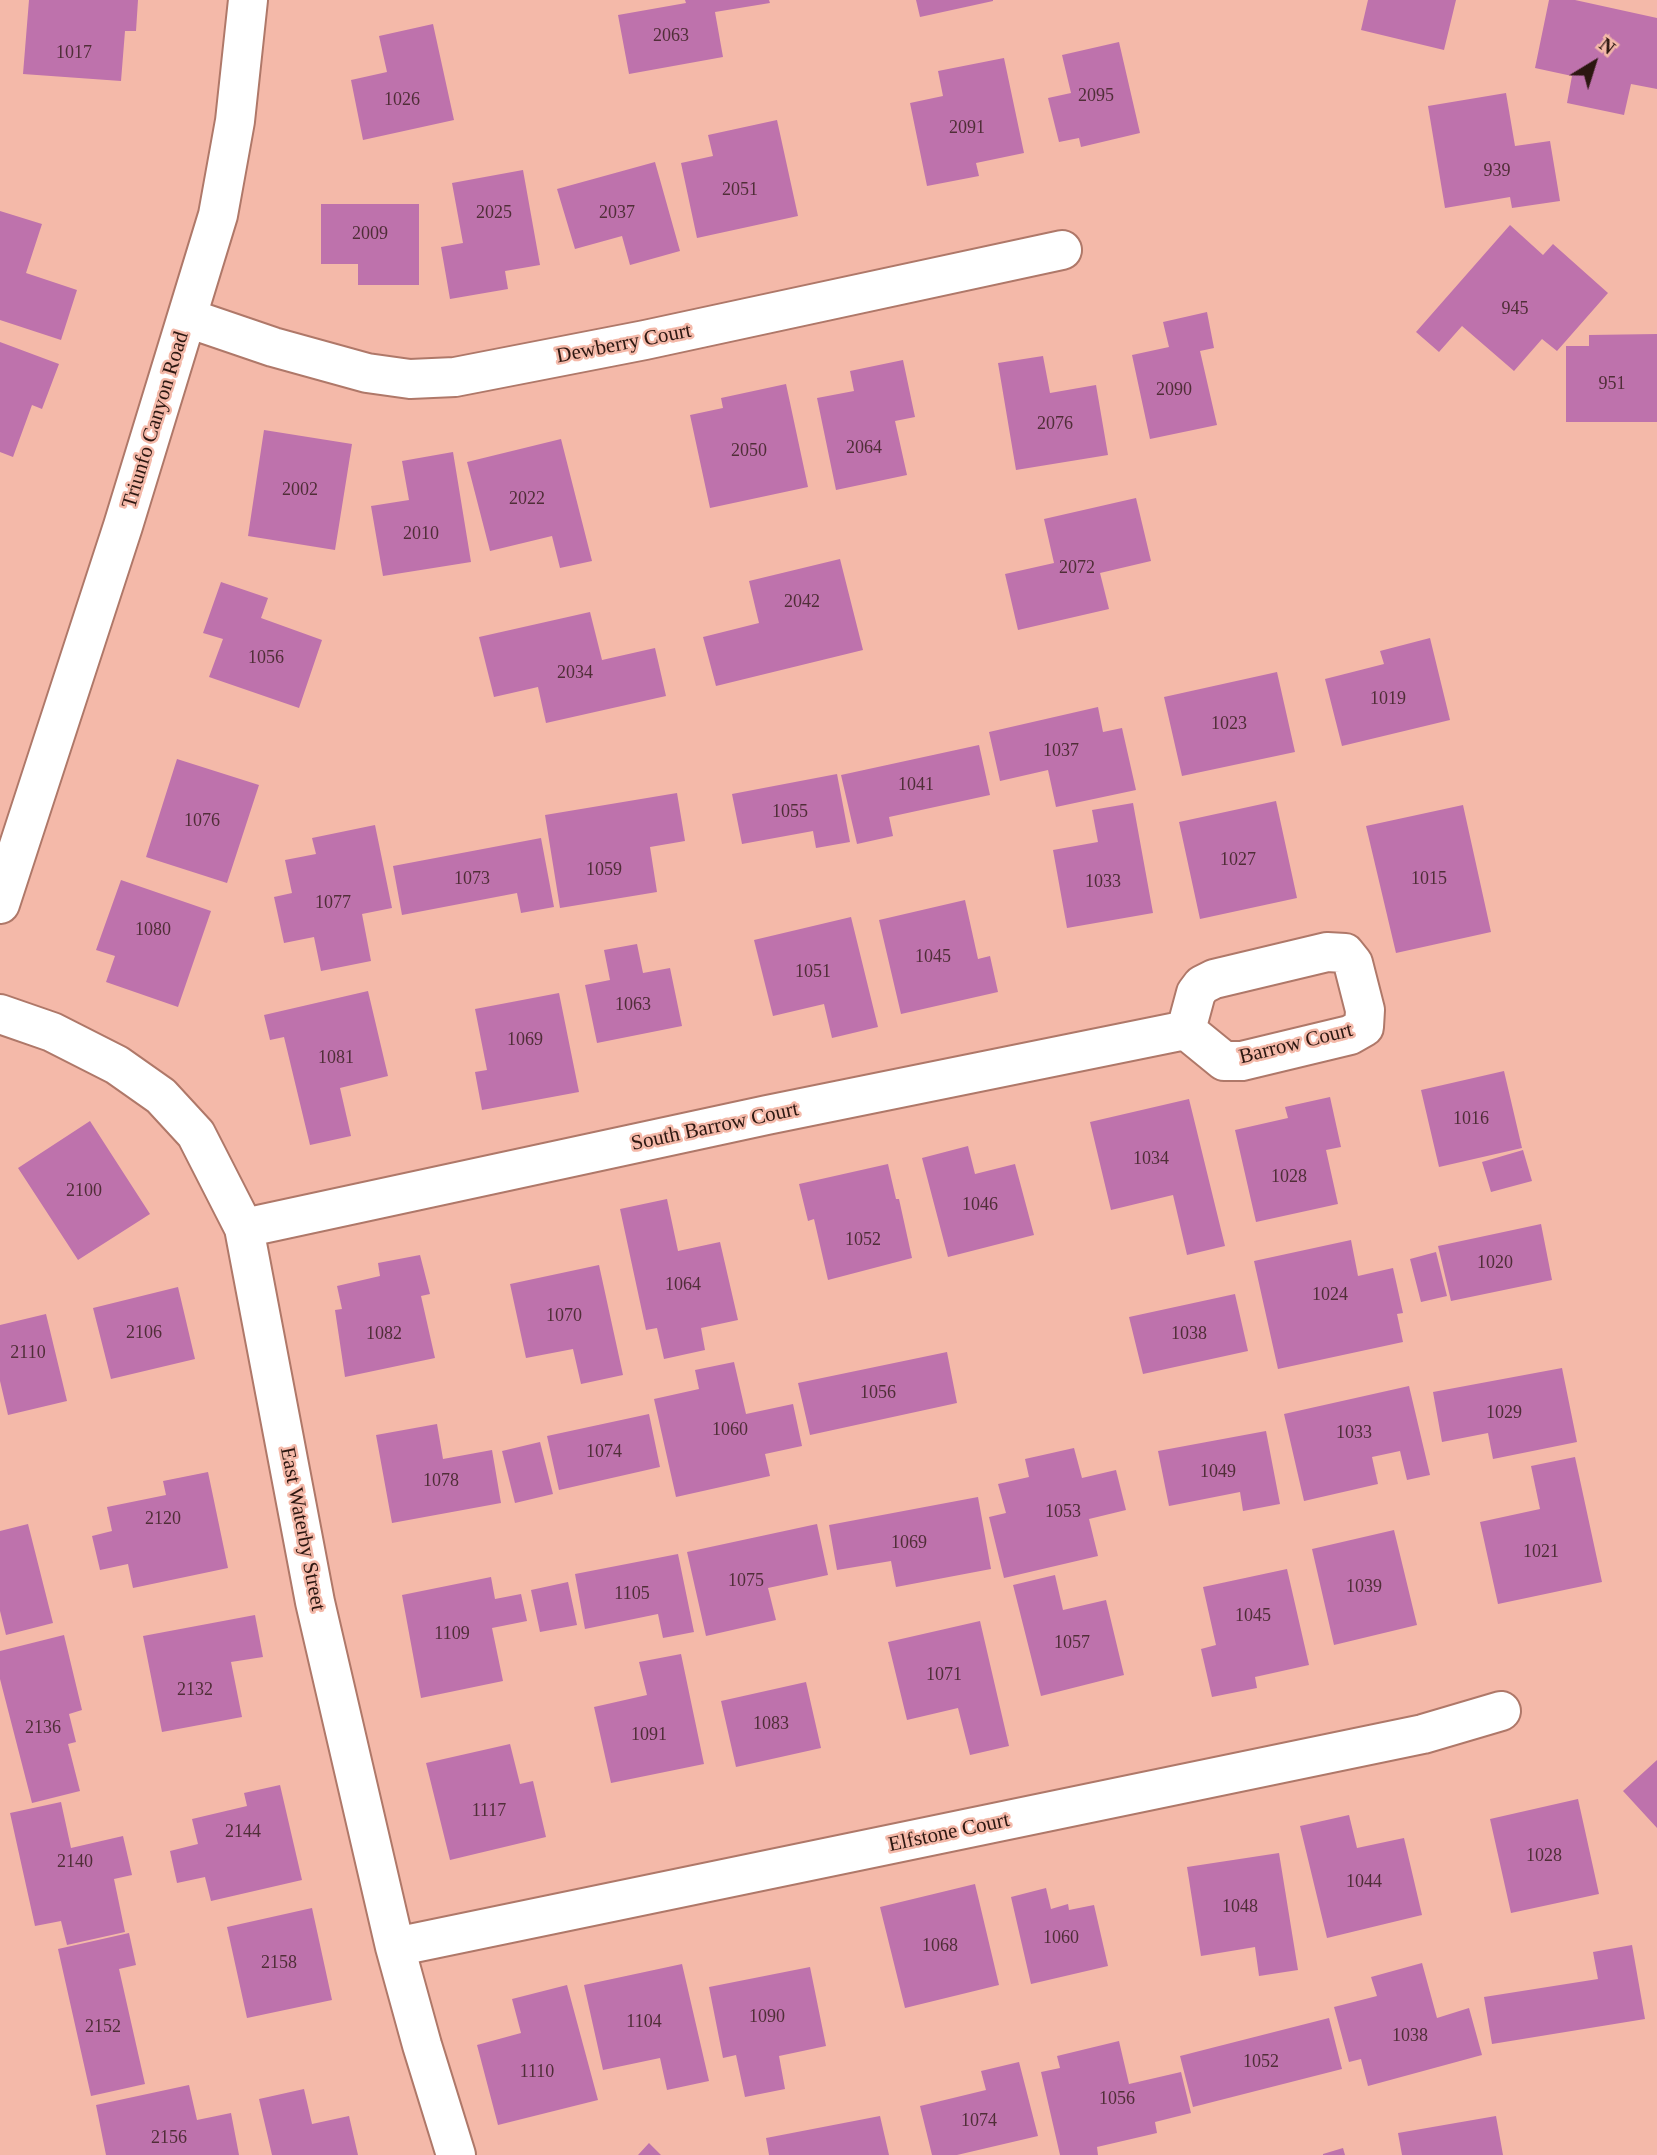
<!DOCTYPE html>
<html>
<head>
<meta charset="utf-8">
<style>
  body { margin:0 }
  #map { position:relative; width:1657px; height:2155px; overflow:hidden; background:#f4b9a9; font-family:"Times New Roman",serif }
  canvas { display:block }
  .north { position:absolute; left:1559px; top:28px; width:70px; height:70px; -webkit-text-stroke:5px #f4b9a9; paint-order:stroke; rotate:38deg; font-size:19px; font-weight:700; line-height:28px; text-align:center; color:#2c1711 }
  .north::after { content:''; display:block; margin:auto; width:24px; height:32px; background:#2c1711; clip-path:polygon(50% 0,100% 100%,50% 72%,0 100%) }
</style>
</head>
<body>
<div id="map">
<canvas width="1657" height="2155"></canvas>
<div class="north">N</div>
</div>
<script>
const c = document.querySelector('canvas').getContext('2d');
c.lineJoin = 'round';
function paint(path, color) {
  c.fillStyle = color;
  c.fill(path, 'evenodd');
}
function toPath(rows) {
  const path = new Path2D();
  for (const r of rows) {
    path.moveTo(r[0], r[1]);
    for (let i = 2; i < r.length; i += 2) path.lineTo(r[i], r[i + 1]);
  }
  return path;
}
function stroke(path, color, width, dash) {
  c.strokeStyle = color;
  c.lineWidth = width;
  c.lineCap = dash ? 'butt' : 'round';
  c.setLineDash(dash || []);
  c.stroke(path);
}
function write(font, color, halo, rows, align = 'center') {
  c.font = font + ' "Times New Roman",serif';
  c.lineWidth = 5;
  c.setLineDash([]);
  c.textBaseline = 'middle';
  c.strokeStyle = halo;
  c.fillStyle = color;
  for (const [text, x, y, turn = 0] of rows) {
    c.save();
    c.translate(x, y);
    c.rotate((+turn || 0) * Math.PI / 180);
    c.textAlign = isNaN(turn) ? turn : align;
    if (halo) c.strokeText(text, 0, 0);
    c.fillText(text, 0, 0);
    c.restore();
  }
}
const building = toPath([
  [29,0,138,0,136,31,125,31,121,81,23,74],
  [685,0,769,0,770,3,715,12,723,57,629,74,618,15,686,3],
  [916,0,993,0,993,1,920,17],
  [1368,0,1456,0,1444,50,1361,30],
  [1549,0,1575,0,1657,18,1657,89,1631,84,1624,115,1567,103,1572,76,1535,68],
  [433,24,454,120,363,140,351,80,387,72,379,36],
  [1119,42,1140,133,1081,147,1079,138,1059,142,1048,98,1071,93,1062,55],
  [1004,58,1024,153,976,163,979,176,927,186,910,103,943,96,938,71],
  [1506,93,1515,146,1550,141,1560,201,1512,208,1510,197,1445,208,1428,106],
  [777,120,798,216,697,238,681,163,713,156,708,135],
  [655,162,680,251,630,265,622,236,575,249,557,189],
  [523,170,540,265,505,271,508,289,450,299,441,247,463,243,452,183],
  [321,204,419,204,419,285,358,285,358,264,321,264],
  [0,211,42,224,26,273,77,290,61,340,0,320],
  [1510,225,1543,255,1553,244,1608,293,1557,351,1542,339,1514,371,1462,326,1439,352,1416,332],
  [1207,312,1214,348,1200,351,1217,425,1150,439,1132,355,1169,347,1163,322],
  [1657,334,1657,422,1566,422,1566,346,1589,346,1589,335],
  [0,342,59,364,42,409,32,405,13,457,0,452],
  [1043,356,1050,393,1096,385,1108,455,1016,470,998,363],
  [903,360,915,417,895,421,907,475,836,490,817,398,854,391,850,371],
  [786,384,808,487,710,508,690,415,723,408,721,398],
  [264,430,352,444,335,550,248,536],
  [561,439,592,561,560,568,552,536,490,551,467,462],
  [453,452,471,562,383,576,371,506,409,500,402,461],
  [1136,498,1151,561,1100,573,1109,609,1018,630,1005,574,1054,563,1044,519],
  [840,559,863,650,716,686,703,637,759,623,749,581],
  [221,582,268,598,261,618,322,640,299,708,209,677,223,639,203,633],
  [590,612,602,660,655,648,666,696,546,723,538,687,494,697,479,637],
  [1430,638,1450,720,1342,746,1325,679,1384,664,1380,651],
  [1277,672,1295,752,1182,776,1164,697],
  [1098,707,1103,732,1122,728,1136,790,1056,807,1048,770,1000,781,989,732],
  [979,745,990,795,889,817,893,836,857,844,841,775],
  [177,759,259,785,227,883,146,857],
  [837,774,850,842,816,848,813,831,742,844,732,794],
  [677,793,685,841,650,847,657,892,560,908,545,815],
  [1276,801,1297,898,1200,919,1179,822],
  [1133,803,1153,913,1067,928,1053,850,1098,842,1092,810],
  [1463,805,1491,932,1396,953,1366,826],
  [375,825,392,908,362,914,371,961,321,971,314,937,284,943,274,897,292,893,285,860,316,854,312,838],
  [541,838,554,907,521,913,517,893,402,915,393,866],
  [121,880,211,911,178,1007,106,982,115,956,96,950],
  [965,900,978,959,990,956,998,992,901,1014,879,920],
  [851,917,878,1027,832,1038,824,1004,773,1016,754,940],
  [637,944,643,973,670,968,682,1026,597,1043,585,985,610,980,604,950],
  [368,991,388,1076,340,1088,351,1136,310,1145,284,1037,270,1040,264,1015],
  [559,993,579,1092,482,1110,475,1072,487,1070,475,1009],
  [1504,1071,1522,1148,1439,1167,1421,1090],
  [1330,1097,1341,1147,1326,1150,1338,1204,1256,1222,1235,1130,1288,1118,1285,1107],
  [1189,1099,1225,1246,1187,1255,1173,1195,1111,1210,1090,1122],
  [90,1121,150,1214,78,1260,18,1168],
  [968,1146,975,1174,1015,1164,1034,1235,948,1257,922,1158],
  [1523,1150,1532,1181,1491,1192,1482,1162],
  [888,1164,896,1199,899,1199,912,1258,828,1280,814,1219,808,1221,799,1184],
  [667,1199,678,1251,720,1242,738,1320,701,1328,705,1350,664,1359,657,1328,646,1330,620,1209],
  [1541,1224,1552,1280,1451,1301,1438,1246],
  [1351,1240,1358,1276,1393,1268,1403,1313,1397,1314,1403,1342,1278,1369,1254,1261],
  [1436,1252,1447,1296,1421,1302,1410,1259],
  [420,1255,430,1294,421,1296,435,1358,345,1377,335,1310,342,1309,337,1286,380,1276,378,1263],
  [599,1265,623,1375,581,1384,573,1349,526,1358,510,1284],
  [178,1287,195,1359,111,1379,93,1308],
  [1235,1294,1248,1351,1143,1374,1129,1317],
  [46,1314,67,1401,8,1415,0,1381,0,1325],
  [947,1352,957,1403,810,1435,798,1383],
  [734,1362,746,1414,793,1404,802,1446,765,1454,770,1476,676,1497,654,1399,699,1389,695,1370],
  [1562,1368,1577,1442,1493,1459,1488,1433,1442,1442,1433,1392],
  [1409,1386,1430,1475,1407,1480,1400,1451,1372,1457,1378,1484,1304,1501,1284,1414],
  [649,1414,660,1467,559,1490,547,1436],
  [437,1424,443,1459,492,1450,501,1503,392,1523,376,1435],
  [1266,1431,1280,1504,1243,1511,1240,1492,1169,1506,1158,1451],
  [540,1442,553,1494,515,1503,502,1451],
  [1074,1448,1082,1478,1116,1470,1126,1510,1089,1519,1098,1556,1004,1578,989,1517,1006,1513,998,1484,1029,1477,1025,1459],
  [1575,1457,1602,1582,1498,1604,1480,1522,1540,1509,1531,1466],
  [208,1472,228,1568,133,1588,128,1564,100,1570,92,1536,112,1531,107,1507,166,1495,163,1481],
  [978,1497,991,1569,896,1587,891,1561,837,1570,829,1525],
  [28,1524,53,1623,6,1635,0,1611,0,1531],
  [817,1524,828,1575,768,1588,776,1620,706,1636,687,1552],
  [1394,1530,1417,1625,1334,1645,1312,1549],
  [678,1554,694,1632,663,1638,658,1614,585,1629,575,1574],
  [1287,1569,1309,1665,1255,1677,1257,1688,1212,1697,1201,1649,1216,1645,1203,1587],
  [1055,1575,1063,1610,1106,1600,1124,1675,1041,1696,1013,1585],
  [491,1577,495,1599,521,1594,527,1621,492,1628,503,1681,421,1698,402,1595],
  [568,1582,577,1625,540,1632,531,1590],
  [255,1615,263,1657,231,1662,242,1717,162,1732,143,1636],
  [980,1621,1009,1746,970,1755,958,1708,907,1720,888,1642],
  [64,1635,82,1710,69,1714,76,1742,68,1744,80,1791,32,1803,0,1679,0,1651],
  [681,1654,704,1764,611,1783,594,1707,647,1695,639,1662],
  [806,1682,821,1748,736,1767,721,1701],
  [510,1744,520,1784,533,1781,546,1837,450,1860,426,1763],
  [1657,1760,1657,1828,1623,1791],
  [280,1785,302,1880,211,1901,205,1877,177,1883,170,1851,198,1844,192,1819,247,1806,244,1793],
  [1578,1799,1599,1894,1511,1913,1490,1819],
  [61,1802,71,1848,123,1836,132,1875,114,1879,125,1932,67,1945,61,1921,35,1926,10,1813],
  [1349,1815,1357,1848,1404,1838,1422,1915,1327,1938,1300,1826],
  [1279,1853,1298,1970,1259,1976,1255,1947,1201,1956,1187,1867],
  [975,1884,999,1985,905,2008,880,1907],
  [1046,1888,1051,1909,1068,1904,1069,1910,1094,1905,1108,1966,1031,1984,1011,1897],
  [312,1908,332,2000,247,2018,227,1927],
  [129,1933,136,1965,119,1969,145,2084,91,2096,58,1949],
  [1632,1945,1645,2019,1492,2044,1484,1997,1598,1979,1593,1952],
  [1422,1963,1437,2018,1469,2008,1482,2055,1368,2086,1361,2059,1349,2062,1334,2007,1377,1996,1371,1977],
  [682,1964,709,2081,667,2090,660,2058,603,2070,584,1985],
  [810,1967,826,2046,779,2056,785,2089,745,2097,736,2055,723,2058,709,1987],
  [567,1985,598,2100,498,2125,477,2045,521,2033,512,1999],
  [1329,2018,1342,2069,1193,2107,1180,2056],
  [1119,2041,1129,2084,1181,2072,1191,2113,1155,2122,1157,2133,1097,2147,1098,2155,1060,2155,1041,2072,1060,2068,1057,2056],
  [1019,2062,1038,2136,957,2155,932,2155,920,2106,986,2090,981,2071],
  [189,2085,197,2120,231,2113,239,2155,106,2155,96,2105],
  [304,2089,312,2124,349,2116,358,2155,272,2155,259,2099],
  [880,2116,889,2155,769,2155,766,2138],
  [1496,2116,1503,2155,1402,2155,1398,2133],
  [649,2143,661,2155,638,2155],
  [1343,2148,1345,2155,1323,2155,1323,2154]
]);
const street = toPath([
  [188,318,273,347,367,373,410,379,455,377,645,340,1062,250],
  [0,904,123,526,218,215,235,121,248,0],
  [1327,952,1345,953,1353,963,1365,1010,1364,1027,1350,1035,1242,1061,1224,1061,1186,1030,1196,993,1202,985,1214,979,1327,952],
  [0,1014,52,1032,117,1065,161,1096,196,1134,244,1228,315,1602,395,1947,422,2045,456,2155],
  [244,1228,767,1115,1186,1030],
  [395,1947,1423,1734,1501,1711]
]);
const numberNames = [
  ["2063",671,36],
  ["1017",74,53],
  ["2095",1096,96],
  ["1026",402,100],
  ["2091",967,128],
  ["939",1497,171],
  ["2051",740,190],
  ["2025",494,213],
  ["2037",617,213],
  ["2009",370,234],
  ["945",1515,309],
  ["951",1612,384],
  ["2090",1174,390],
  ["2076",1055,424],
  ["2064",864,448],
  ["2050",749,451],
  ["2002",300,490],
  ["2022",527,499],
  ["2010",421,534],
  ["2072",1077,568],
  ["2042",802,602],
  ["1056",266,658],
  ["2034",575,673],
  ["1019",1388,699],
  ["1023",1229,724],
  ["1037",1061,751],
  ["1041",916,785],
  ["1055",790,812],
  ["1076",202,821],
  ["1027",1238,860],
  ["1059",604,870],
  ["1073",472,879],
  ["1015",1429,879],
  ["1033",1103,882],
  ["1077",333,903],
  ["1080",153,930],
  ["1045",933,957],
  ["1051",813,972],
  ["1063",633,1005],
  ["1069",525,1040],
  ["1081",336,1058],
  ["1016",1471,1119],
  ["1034",1151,1159],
  ["1028",1289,1177],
  ["2100",84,1191],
  ["1046",980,1205],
  ["1052",863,1240],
  ["1020",1495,1263],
  ["1064",683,1285],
  ["1024",1330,1295],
  ["1070",564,1316],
  ["2106",144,1333],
  ["1082",384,1334],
  ["1038",1189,1334],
  ["2110",28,1353],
  ["1056",878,1393],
  ["1029",1504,1413],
  ["1060",730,1430],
  ["1033",1354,1433],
  ["1074",604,1452],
  ["1049",1218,1472],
  ["1078",441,1481],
  ["1053",1063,1512],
  ["2120",163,1519],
  ["1069",909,1543],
  ["1021",1541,1552],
  ["1075",746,1581],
  ["1039",1364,1587],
  ["1105",632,1594],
  ["1045",1253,1616],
  ["1109",452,1634],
  ["1057",1072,1643],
  ["1071",944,1675],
  ["2132",195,1690],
  ["1083",771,1724],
  ["2136",43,1728],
  ["1091",649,1735],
  ["1117",489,1811],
  ["2144",243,1832],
  ["1028",1544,1856],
  ["2140",75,1862],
  ["1044",1364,1882],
  ["1048",1240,1907],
  ["1060",1061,1938],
  ["1068",940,1946],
  ["2158",279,1963],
  ["1090",767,2017],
  ["1104",644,2022],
  ["2152",103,2027],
  ["1038",1410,2036],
  ["1052",1261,2062],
  ["1110",537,2072],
  ["1056",1117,2099],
  ["1074",979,2121],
  ["2156",169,2138]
];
const streetNames = [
  ["Dewberry Court",624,344,-11],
  ["Triunfo Canyon Road",156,420,-73],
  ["Barrow Court",1296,1044,-14],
  ["South Barrow Court",715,1127,-12],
  ["East Waterby Street",302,1529,79],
  ["Elfstone Court",949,1833,-12]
];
paint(building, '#be72ac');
stroke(street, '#af7869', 42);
stroke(street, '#fff', 38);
write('18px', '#502e38', null, numberNames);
write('21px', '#2c1711', '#f4b9a9', streetNames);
</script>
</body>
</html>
